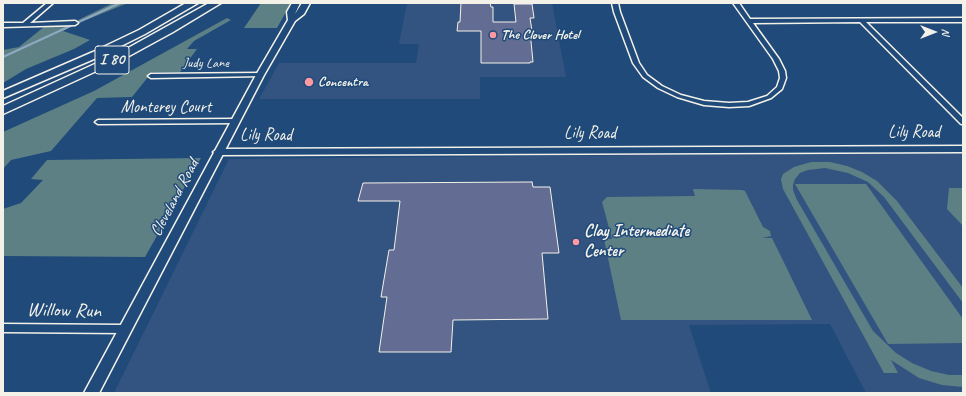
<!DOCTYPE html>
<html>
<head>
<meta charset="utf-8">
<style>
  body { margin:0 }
  #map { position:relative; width:966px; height:396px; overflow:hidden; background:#1f4a7a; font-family:Caveat,sans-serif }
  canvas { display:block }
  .frame { position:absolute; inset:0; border:4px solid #f4f1e8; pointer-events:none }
  .north { position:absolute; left:914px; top:12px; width:40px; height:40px; -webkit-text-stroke:3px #1f4a7a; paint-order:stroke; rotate:90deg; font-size:11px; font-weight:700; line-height:16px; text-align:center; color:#f4f1e8 }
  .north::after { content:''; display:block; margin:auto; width:14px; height:18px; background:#f4f1e8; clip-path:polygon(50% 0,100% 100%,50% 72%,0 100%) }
</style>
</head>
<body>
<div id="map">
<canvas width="966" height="396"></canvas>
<div class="frame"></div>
<div class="north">N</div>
</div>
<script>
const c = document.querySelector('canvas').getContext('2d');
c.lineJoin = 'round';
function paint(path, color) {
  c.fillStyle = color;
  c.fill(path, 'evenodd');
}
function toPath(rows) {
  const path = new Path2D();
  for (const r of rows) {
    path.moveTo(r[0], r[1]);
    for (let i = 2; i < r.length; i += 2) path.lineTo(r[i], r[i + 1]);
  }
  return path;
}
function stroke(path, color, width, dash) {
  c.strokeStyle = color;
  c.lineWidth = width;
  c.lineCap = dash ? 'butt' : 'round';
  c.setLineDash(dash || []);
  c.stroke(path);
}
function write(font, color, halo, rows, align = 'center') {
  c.font = font + ' Caveat,sans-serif';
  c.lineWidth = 3;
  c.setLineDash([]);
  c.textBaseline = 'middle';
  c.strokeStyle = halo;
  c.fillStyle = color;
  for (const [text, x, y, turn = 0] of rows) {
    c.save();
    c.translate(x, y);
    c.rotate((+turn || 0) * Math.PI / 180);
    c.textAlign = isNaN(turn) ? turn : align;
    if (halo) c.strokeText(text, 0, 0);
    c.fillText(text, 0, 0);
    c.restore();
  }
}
const built = toPath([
  [407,3,552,3,566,77,480,77,480,99,259,99,279,63,416,63,419,44,399,44],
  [963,152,963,393,866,393,830,324,689,325,711,393,114,393,229,159]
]);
const green = toPath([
  [113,3,128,3,86,20,76,21],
  [261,3,291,3,277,28,244,28],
  [227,18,231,20,194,41,187,49,197,49,180,72,152,72,132,97,97,98,51,151,11,160,3,169,3,132,94,91],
  [75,25,63,31,90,40,74,49,26,69,3,83,3,50,19,47,45,26],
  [201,158,145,257,3,256,3,209,21,203,43,180,31,179,47,160],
  [811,162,830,162,847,166,862,172,877,181,897,201,963,288,963,303,884,197,868,182,848,173,825,168,808,170,800,173,795,179,793,185,793,190,797,200,873,331,896,353,912,363,931,371,949,375,963,375,963,387,942,385,919,378,891,360,898,373,884,373,783,189,781,179,783,174,794,167],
  [795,184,866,184,963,319,963,343,888,344],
  [949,188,963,188,963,226,947,209],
  [693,189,742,190,745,191,763,227,770,231,771,236,762,238,772,238,812,320,621,320,604,239,612,239,602,202,607,197,695,196]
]);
const stream = toPath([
  [3,57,120,3]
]);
const building = toPath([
  [461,3,490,3,491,7,493,7,493,22,516,22,514,4,532,4,534,18,530,18,532,31,530,31,533,62,530,62,530,63,481,63,481,31,457,31,458,22,460,22,461,3],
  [532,182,533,187,550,187,559,253,542,253,548,319,453,320,451,352,379,352,387,297,381,297,389,250,394,250,400,201,358,201,363,183,532,182]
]);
const minor = toPath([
  [47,3,53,3,30,23,75,21,78,23,75,25,3,27,3,23,23,23,47,3],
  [612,3,618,3,620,12,639,63,647,75,662,86,681,95,704,101,729,103,748,102,767,96,777,87,780,78,779,71,773,59,733,3,739,3,750,19,963,18,963,22,866,22,963,118,963,124,961,124,860,22,753,23,779,59,785,71,786,78,782,89,771,98,749,106,729,107,704,105,677,97,658,88,643,77,633,63,614,12,612,3],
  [260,73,262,74,262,76,151,78,148,76,151,74,260,73],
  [235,119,237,119,238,121,237,123,98,124,95,122,98,120,235,119],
  [3,324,124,325,128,326,129,329,128,332,124,333,3,332,3,324]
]);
const tertiary = toPath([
  [963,146,963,152,218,155,213,152,218,149,963,146]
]);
const secondary = toPath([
  [292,3,300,3,295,14,302,3,310,3,304,14,295,21,264,75,99,393,84,393,256,75,288,20,287,12,292,3]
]);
const motorway = toPath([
  [186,3,198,3,145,34,101,56,3,98,3,91,93,52,139,30,186,3],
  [209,3,221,3,173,32,129,56,3,114,3,106,121,52,209,3]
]);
const markers = [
  [493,35,4,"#ff9aa2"],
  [309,82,5,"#ff9aa2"],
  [576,242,4,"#ff9aa2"]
];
const farPoinames = [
  ["The Clover Hotel",501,35],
  ["Concentra",318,82]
];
const farStreetnames = [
  ["Judy Lane",206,63]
];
const shields = [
  [112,60,34]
];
const shieldNames = [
  ["I 80",112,60]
];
const streetNames = [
  ["Monterey Court",166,108],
  ["Lily Road",914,133],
  ["Lily Road",590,134],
  ["Lily Road",266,136],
  ["Cleveland Road",175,198,-62]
];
const poiNames = [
  ["Clay Intermediate",584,232],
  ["Center",584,252]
];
const nearStreetnames = [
  ["Willow Run",64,311,1]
];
paint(built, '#335481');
paint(green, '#5c8084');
stroke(stream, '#8fa8c1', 2);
paint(building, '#636c92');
stroke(building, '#f4f1e8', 1);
stroke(minor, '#f4f1e8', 3);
stroke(tertiary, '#f4f1e8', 3);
stroke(secondary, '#f4f1e8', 3);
stroke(motorway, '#f4f1e8', 3);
paint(minor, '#1f4a7a');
paint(tertiary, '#1f4a7a');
paint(secondary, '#1f4a7a');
paint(motorway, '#1f4a7a');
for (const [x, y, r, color] of markers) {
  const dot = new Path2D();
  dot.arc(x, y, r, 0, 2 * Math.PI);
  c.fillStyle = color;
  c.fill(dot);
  stroke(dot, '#1f4a7a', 1.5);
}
write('bold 14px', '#f4f1e8', '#1f4a7a', farPoinames, 'left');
write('14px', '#f4f1e8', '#1f4a7a', farStreetnames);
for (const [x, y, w] of shields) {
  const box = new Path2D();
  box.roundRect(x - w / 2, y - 14, w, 28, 3);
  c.fillStyle = '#1f4a7a';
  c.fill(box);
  stroke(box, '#f4f1e8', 1);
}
write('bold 16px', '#f4f1e8', null, shieldNames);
write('17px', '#f4f1e8', '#1f4a7a', streetNames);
write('bold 17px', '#f4f1e8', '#1f4a7a', poiNames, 'left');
write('20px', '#f4f1e8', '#1f4a7a', nearStreetnames);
</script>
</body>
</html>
